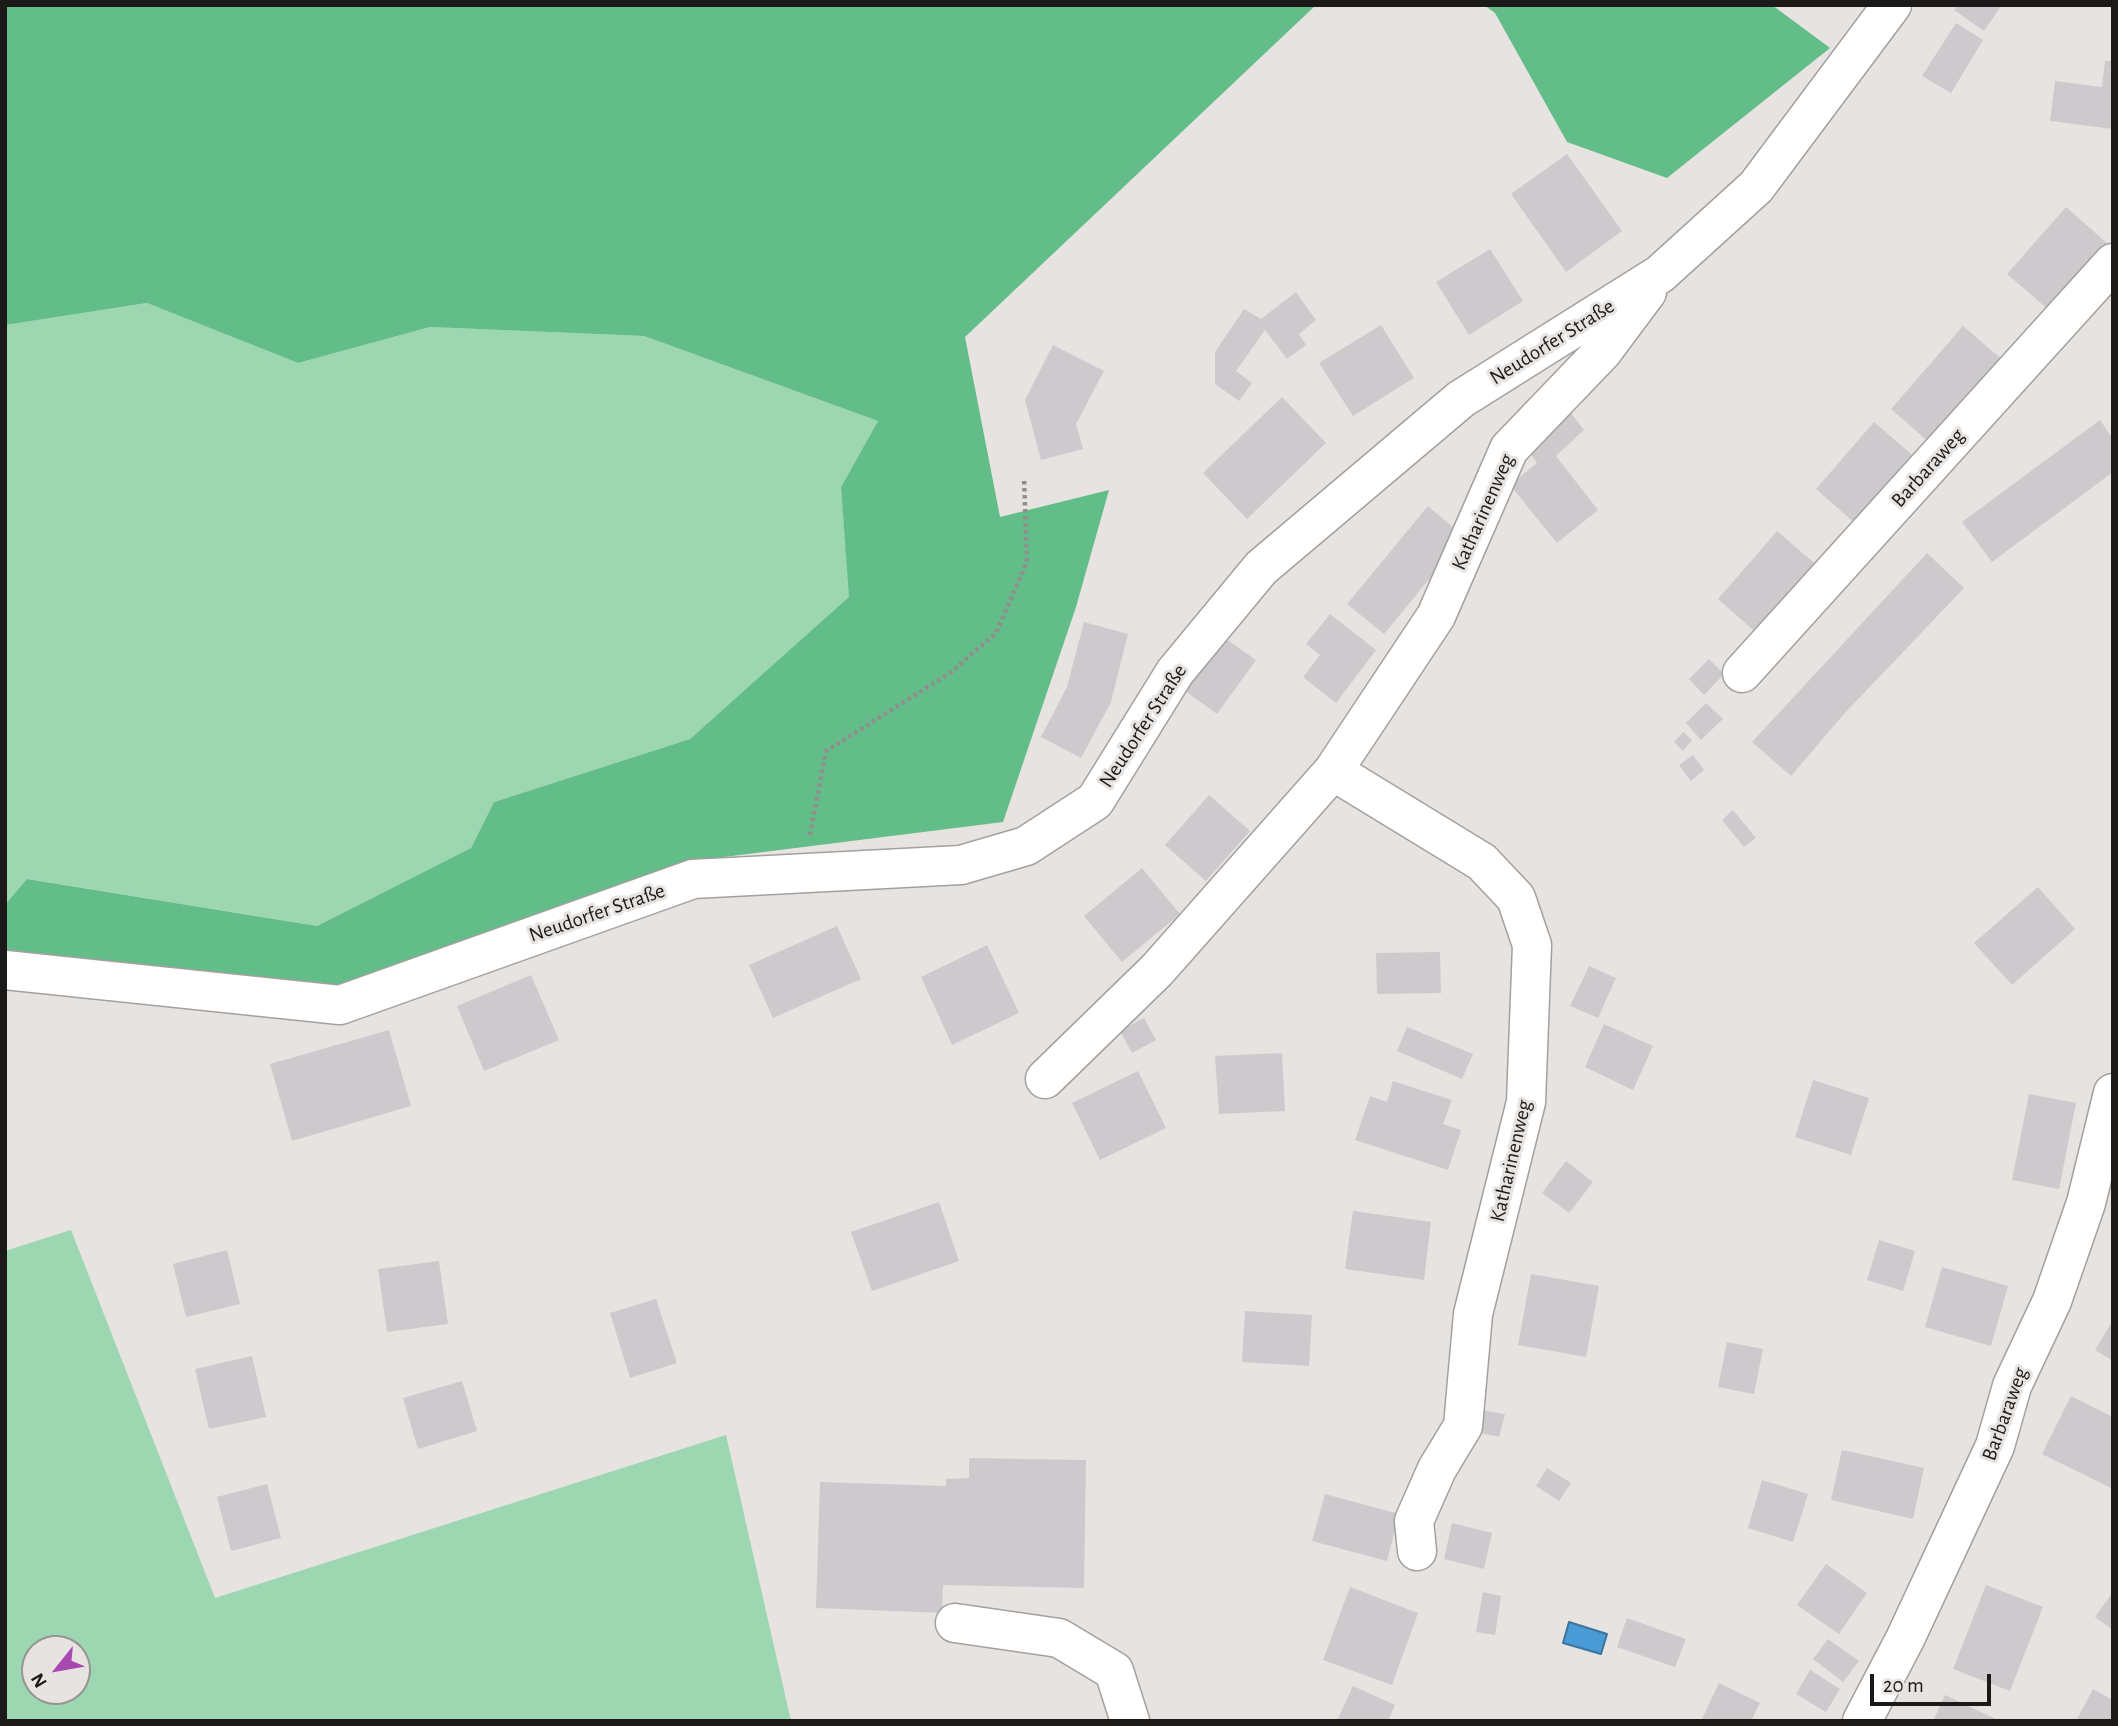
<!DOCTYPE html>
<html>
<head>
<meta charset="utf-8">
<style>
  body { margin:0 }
  #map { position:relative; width:2118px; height:1726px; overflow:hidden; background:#e7e3e0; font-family:"Alegreya Sans",sans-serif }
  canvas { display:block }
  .frame { position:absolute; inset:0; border:7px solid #1c1a19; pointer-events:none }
  .north { position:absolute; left:21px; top:1635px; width:70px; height:70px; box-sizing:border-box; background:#e7e3e0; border:2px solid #969390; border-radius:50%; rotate:239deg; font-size:19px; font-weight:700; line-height:28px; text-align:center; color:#1c1a19 }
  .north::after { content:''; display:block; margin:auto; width:24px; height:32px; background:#a849b2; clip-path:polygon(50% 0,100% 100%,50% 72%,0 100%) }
  .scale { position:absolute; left:1870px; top:1674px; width:121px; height:32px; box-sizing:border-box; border:4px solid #1c1a19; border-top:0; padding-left:9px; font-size:21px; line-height:24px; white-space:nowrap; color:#1c1a19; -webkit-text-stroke:5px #e7e3e0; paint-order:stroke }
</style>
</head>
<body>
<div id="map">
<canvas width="2118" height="1726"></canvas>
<div class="frame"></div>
<div class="north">N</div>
<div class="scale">20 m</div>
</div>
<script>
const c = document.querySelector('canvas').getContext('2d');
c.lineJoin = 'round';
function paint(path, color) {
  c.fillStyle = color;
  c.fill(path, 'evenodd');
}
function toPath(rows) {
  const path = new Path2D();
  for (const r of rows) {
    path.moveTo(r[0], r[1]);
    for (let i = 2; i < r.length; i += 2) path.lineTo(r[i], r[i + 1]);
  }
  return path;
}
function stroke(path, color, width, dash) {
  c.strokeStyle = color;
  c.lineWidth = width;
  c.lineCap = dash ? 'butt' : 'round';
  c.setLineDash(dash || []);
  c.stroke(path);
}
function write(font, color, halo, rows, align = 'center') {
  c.font = font + ' "Alegreya Sans",sans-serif';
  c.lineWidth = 6;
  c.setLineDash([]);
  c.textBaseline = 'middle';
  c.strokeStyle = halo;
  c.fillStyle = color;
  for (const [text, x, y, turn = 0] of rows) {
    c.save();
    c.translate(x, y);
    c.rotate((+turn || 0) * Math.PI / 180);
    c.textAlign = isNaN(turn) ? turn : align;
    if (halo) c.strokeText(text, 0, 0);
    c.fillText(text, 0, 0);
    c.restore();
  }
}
const green = toPath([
  [147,303,298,363,430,327,644,336,878,421,841,487,850,597,690,739,494,802,471,848,317,926,28,879,5,905,5,325],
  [71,1230,215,1598,726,1435,791,1721,5,1721,5,1251],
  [35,1649,77,1649,77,1691,35,1691]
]);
const forest = toPath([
  [5,5,1316,5,965,337,1000,517,1109,490,1076,607,1003,822,684,862,336,987,5,952,5,905,27,879,317,926,471,848,494,802,690,739,849,597,841,487,878,421,644,336,430,327,298,363,147,303,5,325],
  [1484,5,1772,5,1830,48,1667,178,1567,142,1495,13]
]);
const water = toPath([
  [1569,1622,1607,1634,1601,1654,1563,1643,1569,1622]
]);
const building = toPath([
  [1958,5,2002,5,1984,31,1954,10],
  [1956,23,1983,40,1951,93,1922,76],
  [2105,61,2113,61,2113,129,2050,121,2055,81,2102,87],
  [1567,154,1622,231,1566,272,1511,194],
  [2066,207,2108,244,2050,311,2007,274],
  [1490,249,1523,301,1469,335,1436,282],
  [1296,292,1316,320,1299,334,1306,345,1287,359,1265,330,1236,371,1252,383,1239,401,1215,384,1215,352,1244,309,1261,319],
  [1381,325,1414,378,1353,416,1319,363],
  [1963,326,2004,361,1931,444,1891,409],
  [1053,345,1104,371,1076,424,1083,449,1041,460,1025,400],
  [1282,397,1326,443,1247,519,1203,473],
  [1567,408,1584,430,1556,456,1598,510,1557,543,1510,485,1537,463,1525,446],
  [2100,420,2113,439,2113,472,1992,562,1962,522],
  [1874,422,1917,459,1858,526,1816,489],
  [1428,506,1464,537,1384,634,1347,604],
  [1777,531,1819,567,1760,636,1718,599],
  [1927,553,1964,588,1844,714,1791,776,1752,742],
  [1330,614,1376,650,1336,703,1303,677,1320,655,1306,644],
  [1084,622,1128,634,1111,702,1081,758,1041,737,1067,687],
  [1223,637,1256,660,1217,714,1185,691],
  [1709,659,1724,674,1704,695,1689,679],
  [1706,703,1723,719,1701,740,1686,723],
  [1683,732,1692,740,1683,751,1674,742],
  [1693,755,1704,770,1691,781,1679,765],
  [1209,795,1250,831,1206,881,1165,845],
  [1733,810,1756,838,1744,847,1722,820],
  [1142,868,1180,914,1122,962,1084,916],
  [2038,887,2075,929,2012,985,1974,943],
  [837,926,861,979,773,1018,749,965],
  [987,945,1019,1013,952,1045,921,977],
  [1440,952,1441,993,1377,994,1376,953],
  [1589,966,1616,978,1598,1018,1570,1006],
  [531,975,559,1040,484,1071,457,1006],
  [1144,1018,1156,1040,1132,1053,1120,1031],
  [1604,1024,1653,1046,1633,1090,1585,1067],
  [1407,1027,1473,1054,1462,1079,1397,1051],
  [389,1030,411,1106,292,1141,270,1064],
  [1282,1053,1285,1111,1219,1114,1215,1056],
  [1138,1071,1166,1128,1100,1160,1072,1103],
  [1813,1080,1869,1098,1851,1155,1795,1137],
  [1393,1081,1452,1100,1443,1124,1461,1130,1448,1170,1355,1140,1370,1096,1387,1102],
  [2029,1094,2076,1103,2059,1189,2012,1180],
  [1566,1161,1593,1182,1569,1213,1542,1193],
  [939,1202,959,1261,872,1291,851,1232],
  [1353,1211,1431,1222,1424,1280,1345,1269],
  [1879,1240,1915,1251,1903,1291,1867,1280],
  [227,1250,240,1304,186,1317,173,1264],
  [439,1261,448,1324,387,1332,378,1269],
  [1942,1267,2008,1286,1991,1346,1925,1327],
  [1531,1274,1599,1286,1586,1357,1518,1345],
  [656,1299,677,1363,630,1378,610,1313],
  [1245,1311,1312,1315,1309,1366,1242,1362],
  [2113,1320,2113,1361,2095,1350],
  [1727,1342,1763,1349,1754,1394,1718,1387],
  [252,1356,266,1417,209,1429,195,1369],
  [462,1381,477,1431,418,1449,403,1398],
  [2071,1396,2113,1417,2113,1489,2042,1454],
  [1481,1410,1505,1414,1499,1437,1476,1432],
  [1842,1450,1924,1468,1913,1519,1831,1500],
  [969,1458,1086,1460,1084,1588,943,1585,942,1613,816,1608,820,1482,946,1486,946,1479,969,1478],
  [1547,1468,1571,1483,1559,1501,1536,1486],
  [1762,1480,1808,1494,1793,1542,1748,1528],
  [267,1484,281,1538,231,1551,217,1497],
  [1325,1494,1399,1514,1387,1561,1312,1541],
  [1452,1523,1492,1533,1484,1569,1444,1559],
  [1826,1564,1867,1593,1839,1634,1797,1605],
  [1986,1585,2043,1607,2010,1691,1953,1669],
  [1350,1587,1418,1613,1392,1685,1323,1660],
  [1483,1592,1501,1596,1495,1635,1476,1632],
  [2113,1592,2113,1630,2095,1617],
  [1627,1618,1686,1639,1675,1667,1617,1647],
  [1828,1639,1859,1661,1843,1682,1813,1659],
  [1810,1670,1840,1689,1826,1712,1796,1694],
  [1719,1683,1760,1703,1751,1721,1701,1721],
  [1353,1686,1395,1705,1388,1721,1337,1721],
  [2093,1689,2113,1700,2113,1721,2076,1721],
  [1945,1695,2000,1721,1933,1721]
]);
const path = toPath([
  [810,835,826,751,950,673,996,633,1027,562,1024,478]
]);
const minor = toPath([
  [1742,673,2113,263],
  [1333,771,1482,862,1516,898,1532,945,1526,1102,1473,1314,1463,1426,1437,1469,1414,1521,1417,1551],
  [5,970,340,1005,693,879,961,865,1026,846,1095,801,1175,672,1261,568,1461,399,1660,274,1756,187,1892,5],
  [1045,1079,1157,970,1333,771,1436,616,1509,449,1603,351,1647,292],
  [955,1623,1059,1638,1114,1671,1130,1721],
  [1862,1721,1905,1639,1995,1446,2012,1386,2052,1301,2086,1203,2113,1093]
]);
const streetNames = [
  ["Neudorfer Straße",1552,342,-32],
  ["Barbaraweg",1928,468,-48],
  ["Katharinenweg",1483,512,-66],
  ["Neudorfer Straße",1143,726,-57],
  ["Neudorfer Straße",597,913,-19],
  ["Katharinenweg",1511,1161,-77],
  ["Barbaraweg",2005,1414,-70]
];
paint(green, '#9cd7b1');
paint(forest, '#63bd88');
paint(water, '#4a9bd5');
stroke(water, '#3c749d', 2);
paint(building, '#cdcacd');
stroke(minor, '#a4a09e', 41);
stroke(path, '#918e8c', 4.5, [3.5, 3.5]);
stroke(minor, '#fff', 38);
write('21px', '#1c1a19', '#e7e3e0', streetNames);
</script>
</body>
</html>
